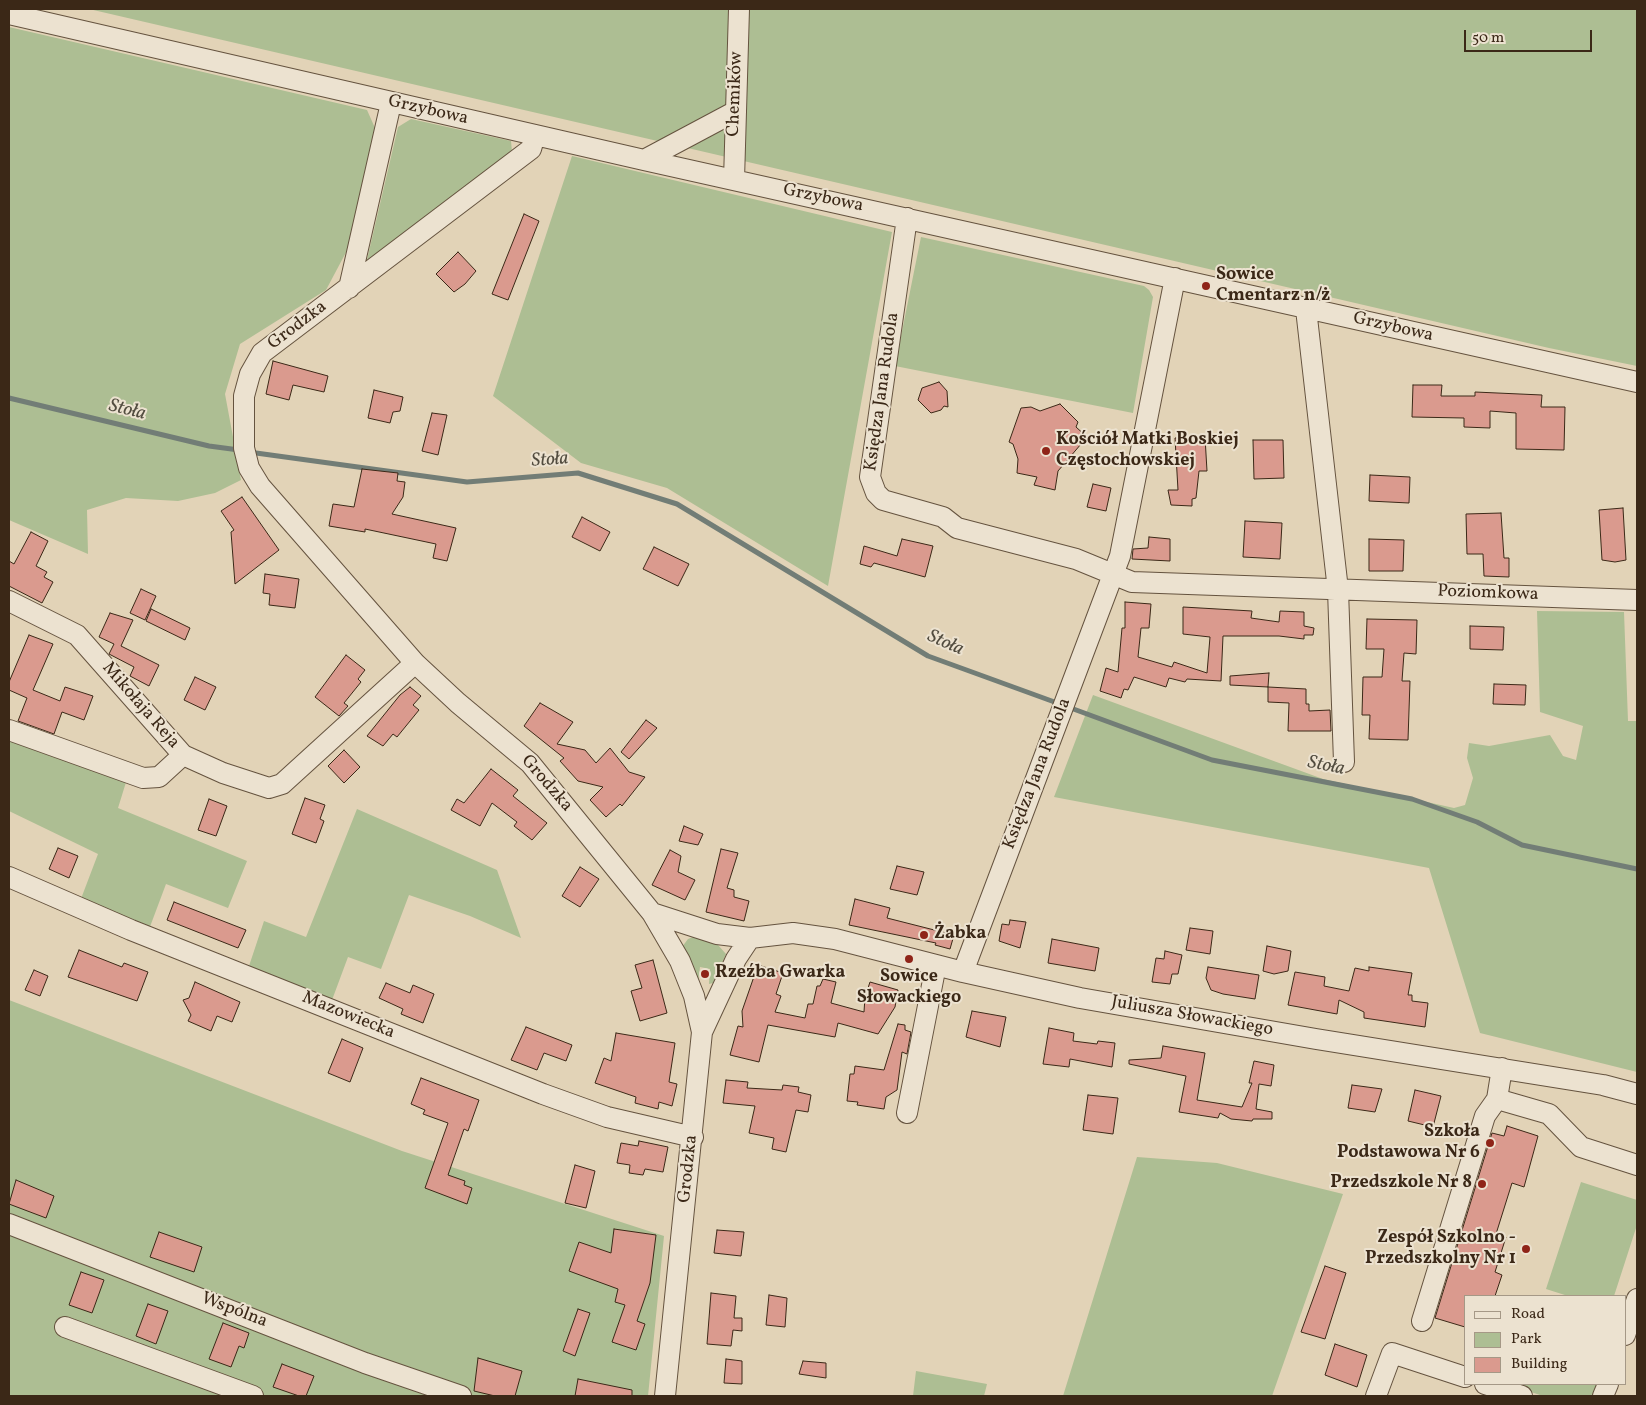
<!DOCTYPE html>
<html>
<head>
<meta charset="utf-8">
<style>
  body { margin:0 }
  #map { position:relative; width:1646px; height:1405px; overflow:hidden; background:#e2d3b7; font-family:Vollkorn,serif }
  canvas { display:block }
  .frame { position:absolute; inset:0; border:10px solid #3b2817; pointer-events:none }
  .legend { position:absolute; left:1464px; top:1295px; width:162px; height:90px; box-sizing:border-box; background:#ece2d0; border:1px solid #a59886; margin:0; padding:6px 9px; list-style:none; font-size:15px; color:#3b2817 }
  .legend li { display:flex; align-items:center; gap:10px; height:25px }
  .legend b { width:25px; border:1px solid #a59886 }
  .scale { position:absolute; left:1464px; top:30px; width:128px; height:22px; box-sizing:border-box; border:2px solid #3b2817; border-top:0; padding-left:6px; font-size:15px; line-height:18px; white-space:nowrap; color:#3b2817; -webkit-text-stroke:4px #ece2d0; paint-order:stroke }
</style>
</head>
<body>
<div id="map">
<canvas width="1646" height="1405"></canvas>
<div class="frame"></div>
<ul class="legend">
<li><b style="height:6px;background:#ece2d0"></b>Road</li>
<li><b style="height:14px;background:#adbe93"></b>Park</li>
<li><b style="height:14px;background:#da9a8e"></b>Building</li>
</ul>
<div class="scale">50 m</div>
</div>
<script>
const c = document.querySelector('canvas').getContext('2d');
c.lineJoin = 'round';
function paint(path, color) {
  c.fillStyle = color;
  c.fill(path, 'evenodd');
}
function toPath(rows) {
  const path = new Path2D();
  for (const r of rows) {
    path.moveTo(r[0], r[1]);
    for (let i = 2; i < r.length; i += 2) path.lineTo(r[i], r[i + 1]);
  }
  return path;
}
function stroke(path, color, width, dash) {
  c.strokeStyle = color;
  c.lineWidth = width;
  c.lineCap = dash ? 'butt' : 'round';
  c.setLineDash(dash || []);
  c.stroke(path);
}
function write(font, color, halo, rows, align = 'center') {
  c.font = font + ' Vollkorn,serif';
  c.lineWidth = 4;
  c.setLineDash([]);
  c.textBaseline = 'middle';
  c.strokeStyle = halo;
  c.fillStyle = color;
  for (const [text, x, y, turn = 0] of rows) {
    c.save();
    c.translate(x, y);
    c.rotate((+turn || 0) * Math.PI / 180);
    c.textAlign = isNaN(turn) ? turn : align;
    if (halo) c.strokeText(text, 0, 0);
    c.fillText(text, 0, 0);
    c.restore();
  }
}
const green = toPath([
  [89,9,1637,9,1637,366,1549,348],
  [9,27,367,110,375,128,352,241,326,290,240,344,225,394,241,480,215,493,178,501,126,498,87,510,88,554,9,520],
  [411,119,511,141,512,152,366,264,398,127],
  [572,156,892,232,828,586,667,488,581,463,493,396],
  [921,237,1144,286,1149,290,1153,297,1133,413,895,366],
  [1537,611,1624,612,1628,721,1637,721,1637,1072,1480,1033,1429,868,1054,797,1093,695,1323,779,1454,808,1465,805,1473,778,1467,758,1469,743,1489,746,1550,735,1563,756,1576,760,1583,726,1540,712],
  [9,735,127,779,118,808,247,861,228,908,166,884,148,932,79,904,98,854,9,811],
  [357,809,497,870,521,938,470,916,409,895,381,969,348,957,332,1000,247,972,264,921,306,937],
  [693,937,718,945,726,954,713,983,709,984,710,969,700,967,698,983,682,947,688,939],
  [9,1000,402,1151,664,1236,648,1396,9,1396],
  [1137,1157,1217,1163,1343,1194,1272,1396,1063,1396],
  [1581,1182,1637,1200,1637,1225,1614,1296,1568,1296,1546,1289],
  [916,1371,987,1384,984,1396,913,1396],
  [1507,1384,1600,1384,1595,1396,1543,1396]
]);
const stream = toPath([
  [9,398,209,446,239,450],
  [256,453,467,482,578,473,677,504,928,656,1060,704],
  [1068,707,1212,760,1412,799,1477,822,1522,845,1637,869]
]);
const building = toPath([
  [524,214,539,221,508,300,492,294,524,214],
  [458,252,476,271,465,284,454,292,436,274,458,252],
  [273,361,328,376,324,392,293,385,289,400,266,394,273,361],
  [939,382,947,391,948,407,944,406,941,410,931,413,918,400,922,388,939,382],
  [1413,385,1442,385,1441,396,1475,396,1475,392,1542,395,1541,407,1565,407,1564,450,1516,449,1516,413,1490,411,1490,428,1464,427,1464,418,1412,417,1413,385],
  [374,390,403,397,400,411,393,412,390,423,368,418,374,390],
  [1060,404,1078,422,1076,427,1087,437,1058,471,1055,490,1034,485,1037,477,1017,473,1018,459,1013,444,1009,442,1021,408,1031,407,1040,411,1060,404],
  [432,413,447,415,438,455,422,451,432,413],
  [1205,437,1207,471,1199,471,1196,498,1192,499,1192,506,1171,505,1168,490,1178,490,1175,438,1205,437],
  [1253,440,1283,440,1284,478,1254,479,1253,440],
  [362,469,398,473,397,481,405,482,403,497,392,514,456,528,447,561,433,558,436,544,365,529,365,532,329,526,333,504,354,507,362,469],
  [1370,475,1410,477,1409,503,1369,501,1370,475],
  [1093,484,1111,488,1106,511,1087,507,1093,484],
  [242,497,279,550,235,584,231,532,234,530,221,511,242,497],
  [1623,508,1626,560,1615,562,1602,560,1599,510,1623,508],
  [1501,513,1504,558,1509,558,1509,577,1484,576,1483,554,1467,554,1466,514,1501,513],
  [582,517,610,532,600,551,572,537,582,517],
  [1245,521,1282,523,1280,559,1243,557,1245,521],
  [31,532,48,541,36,566,47,572,44,577,53,582,42,603,9,586,9,561,14,564,31,532],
  [1149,537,1170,539,1170,561,1132,559,1133,549,1148,548,1149,537],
  [902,539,933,546,925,577,874,563,871,567,860,564,864,546,897,556,902,539],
  [1369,539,1404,540,1403,571,1369,571,1369,539],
  [654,547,689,564,678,586,643,569,654,547],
  [265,574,299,579,295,608,269,605,270,594,263,593,265,574],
  [141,589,156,596,145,620,130,613,141,589],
  [1125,602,1151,604,1149,628,1141,628,1138,657,1172,667,1174,662,1207,673,1210,637,1183,634,1183,607,1252,611,1251,618,1279,622,1280,611,1304,612,1304,626,1314,628,1313,635,1304,635,1304,639,1279,636,1223,636,1221,681,1187,679,1185,682,1169,678,1166,687,1134,677,1128,690,1124,689,1121,698,1100,691,1106,668,1118,672,1122,628,1125,628,1125,602],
  [151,609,190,628,185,640,146,621,151,609],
  [110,613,133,620,121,646,159,665,149,686,130,676,134,667,109,654,114,644,99,637,110,613],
  [1367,619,1417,620,1416,654,1404,653,1402,681,1410,681,1408,740,1369,739,1370,715,1362,715,1363,677,1382,677,1384,649,1366,649,1367,619],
  [1470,626,1504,627,1503,650,1470,649,1470,626],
  [29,635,53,644,33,690,60,701,65,687,93,696,84,720,62,712,54,734,18,721,27,698,9,690,9,682,29,635],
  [346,655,365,670,358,679,361,682,344,703,348,706,339,716,315,697,346,655],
  [1269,673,1268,687,1230,685,1230,676,1269,673],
  [195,677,216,687,205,710,184,700,195,677],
  [1494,684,1526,685,1525,705,1493,704,1494,684],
  [410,687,421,696,413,705,419,710,397,737,393,734,383,746,367,736,400,695,410,687],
  [1268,687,1306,689,1306,704,1309,704,1309,711,1330,710,1331,731,1288,731,1289,703,1268,702,1268,687],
  [540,703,573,722,557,744,585,750,596,763,610,748,629,772,645,777,622,806,620,804,606,817,590,800,603,787,578,781,560,761,564,758,524,726,540,703],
  [646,720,657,728,629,759,621,752,646,720],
  [344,750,360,767,344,783,328,766,344,750],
  [491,769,518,790,513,796,547,823,532,840,514,826,517,822,492,803,480,826,451,810,457,799,464,803,491,769],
  [305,798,325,805,320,819,324,821,316,843,292,834,305,798],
  [209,799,227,806,216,836,198,830,209,799],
  [684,826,703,834,698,845,679,841,684,826],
  [58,848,78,856,69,878,49,869,58,848],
  [721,849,738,853,727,888,734,890,734,897,749,901,744,921,706,912,721,849],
  [670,850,681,856,678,872,695,880,685,900,652,885,670,850],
  [897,866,924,872,917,895,890,889,897,866],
  [580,867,599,879,580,907,562,896,580,867],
  [855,899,890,908,887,918,954,935,950,949,935,945,936,943,849,925,855,899],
  [174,902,246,930,238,948,167,920,174,902],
  [1010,920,1026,922,1020,948,999,941,1002,924,1009,925,1010,920],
  [1190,928,1213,931,1210,954,1186,950,1190,928],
  [1052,939,1099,948,1095,971,1048,963,1052,939],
  [1267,946,1291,951,1288,971,1274,974,1263,971,1267,946],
  [79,950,122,967,124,963,148,972,137,1001,68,977,79,950],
  [1165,951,1182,955,1178,974,1172,974,1170,984,1152,982,1156,958,1164,959,1165,951],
  [653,960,667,1013,640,1021,631,991,642,988,635,965,653,960],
  [758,965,783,973,776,994,781,996,775,1012,805,1018,808,1004,813,1004,817,986,820,986,823,979,836,982,831,1003,864,1012,865,997,870,982,898,990,895,1007,878,1034,838,1023,835,1037,768,1025,759,1062,730,1055,738,1026,743,1027,742,1011,758,965],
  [1208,967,1259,975,1255,999,1223,994,1211,990,1206,978,1208,967],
  [1369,967,1412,973,1408,995,1412,995,1412,1001,1428,1003,1425,1027,1364,1018,1364,1012,1339,1000,1337,1014,1288,1005,1295,972,1325,977,1324,986,1349,991,1355,968,1369,971,1369,967],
  [34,970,48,976,40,996,25,990,34,970],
  [195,982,240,1002,232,1022,217,1016,211,1031,188,1021,191,1015,183,1000,189,998,195,982],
  [386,983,410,993,413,985,434,994,423,1023,401,1014,403,1009,379,998,386,983],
  [972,1011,1006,1017,1000,1047,966,1037,972,1011],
  [898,1024,905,1025,905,1030,911,1032,907,1054,902,1052,897,1090,886,1097,884,1109,857,1105,858,1102,847,1101,850,1074,854,1074,855,1066,884,1070,898,1024],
  [526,1027,572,1045,566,1061,544,1053,537,1070,511,1060,526,1027],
  [1049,1028,1074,1033,1073,1041,1097,1044,1098,1041,1115,1043,1112,1067,1070,1059,1069,1067,1043,1064,1049,1028],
  [616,1033,675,1043,669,1082,677,1084,672,1106,659,1102,658,1109,635,1103,636,1097,595,1083,604,1058,611,1061,616,1033],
  [342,1039,363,1048,350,1082,328,1073,342,1039],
  [1163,1046,1205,1053,1197,1100,1242,1107,1252,1083,1249,1083,1254,1061,1274,1065,1271,1086,1259,1084,1256,1109,1272,1112,1272,1119,1253,1119,1252,1121,1231,1119,1220,1113,1218,1118,1179,1112,1186,1076,1129,1064,1129,1060,1161,1058,1163,1046],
  [421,1078,479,1100,468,1131,464,1129,448,1175,465,1181,464,1185,472,1188,467,1204,425,1188,448,1123,423,1114,425,1110,411,1104,421,1078],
  [726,1080,748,1082,747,1088,782,1090,783,1085,799,1087,798,1092,811,1095,808,1112,796,1110,786,1152,772,1149,774,1138,749,1133,755,1106,723,1103,726,1080],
  [1352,1085,1382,1089,1375,1112,1348,1108,1352,1085],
  [1415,1090,1441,1096,1433,1127,1408,1121,1415,1090],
  [1088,1095,1118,1098,1113,1134,1083,1130,1088,1095],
  [1507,1126,1538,1136,1524,1187,1512,1183,1496,1234,1506,1237,1495,1272,1502,1275,1495,1296,1465,1296,1465,1327,1435,1318,1492,1133,1504,1136,1507,1126],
  [639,1141,668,1147,663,1172,645,1169,643,1175,629,1173,630,1165,617,1163,621,1143,638,1146,639,1141],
  [575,1165,595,1171,586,1208,565,1203,575,1165],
  [16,1180,54,1196,46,1218,9,1204,16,1180],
  [614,1229,656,1235,650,1283,637,1321,645,1324,636,1350,612,1342,625,1305,615,1302,618,1289,569,1271,579,1242,611,1253,614,1229],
  [717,1230,744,1232,741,1256,714,1253,717,1230],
  [159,1232,202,1247,194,1272,150,1257,159,1232],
  [1325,1266,1346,1273,1325,1339,1301,1332,1325,1266],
  [81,1272,104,1280,92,1313,69,1305,81,1272],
  [711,1293,736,1296,734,1318,742,1318,742,1331,733,1330,731,1346,707,1344,711,1293],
  [769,1295,787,1298,785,1327,766,1325,769,1295],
  [148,1304,168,1311,156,1344,136,1336,148,1304],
  [578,1309,590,1313,575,1356,563,1351,578,1309],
  [223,1323,249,1333,244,1348,239,1346,231,1367,209,1359,223,1323],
  [1335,1344,1367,1355,1357,1387,1325,1375,1335,1344],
  [478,1358,522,1371,515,1396,495,1396,474,1391,478,1358],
  [726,1359,742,1361,742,1384,724,1383,726,1359],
  [803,1361,826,1363,826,1378,799,1374,803,1361],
  [282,1364,314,1376,306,1396,299,1396,273,1387,282,1364],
  [578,1379,632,1390,632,1396,575,1396,578,1379]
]);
const minor = toPath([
  [9,14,644,160,1637,382],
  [535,135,531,149,262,353,250,374,244,396,244,448,249,468,260,486,415,663,458,703,530,763,652,913,680,961,694,996,702,1032,665,1396],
  [644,160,736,111],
  [734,180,739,9],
  [907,218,870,477,876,493,883,500,943,517,957,528,1076,559,1132,582,1637,600],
  [349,288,391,103],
  [1306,309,1338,590,1344,762],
  [9,601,77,635,183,755,223,773,269,788,282,784,415,663],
  [9,730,143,778,159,777,183,755],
  [9,877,131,930,543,1094,607,1117,693,1137],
  [652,913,717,934,750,938,793,933,835,939,963,972,1080,998,1316,1039,1603,1085,1637,1094],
  [963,972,1120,556,1175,278],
  [702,1032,736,959,750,938],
  [1502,1068,1497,1099,1549,1114,1581,1147,1637,1165],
  [907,1113,936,965],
  [9,1224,365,1363,461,1396],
  [1422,1321,1485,1116,1497,1099],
  [65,1327,253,1396],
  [1625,1335,1637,1299],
  [1485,1384,1522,1396],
  [1376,1396,1392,1353,1465,1377],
  [1603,1396,1608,1384]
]);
const markers = [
  [1206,286,5,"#8f2418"],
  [1046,451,5,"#8f2418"],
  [924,935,5,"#8f2418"],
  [909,959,5,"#8f2418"],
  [705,974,5,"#8f2418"],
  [1490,1143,5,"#8f2418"],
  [1482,1184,5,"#8f2418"],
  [1526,1249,5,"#8f2418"]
];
const streetNames = [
  ["Chemików",736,94,-88],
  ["Grzybowa",428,111,13],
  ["Grzybowa",823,199,12],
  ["Grodzka",298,326,-37],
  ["Grzybowa",1393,328,13],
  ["Księdza Jana Rudola",883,392,-82],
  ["Poziomkowa",1488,594,2],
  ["Mikołaja Reja",140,706,49],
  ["Księdza Jana Rudola",1038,774,-69],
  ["Grodzka",546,784,49],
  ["Mazowiecka",348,1016,22],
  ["Juliusza Słowackiego",1192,1017,10],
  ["Grodzka",689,1169,-84],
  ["Wspólna",234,1311,21]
];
const poiNames = [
  ["Sowice",1216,276],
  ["Cmentarz n/ż",1216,297],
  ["Kościół Matki Boskiej",1056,441],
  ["Częstochowskiej",1056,462],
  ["Żabka",934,935],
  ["Rzeźba Gwarka",715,974],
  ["Sowice",909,978,"center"],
  ["Słowackiego",909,999,"center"],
  ["Szkoła",1480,1133,"right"],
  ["Podstawowa Nr 6",1480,1154,"right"],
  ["Przedszkole Nr 8",1472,1184,"right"],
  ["Zespół Szkolno -",1516,1239,"right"],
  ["Przedszkolny Nr 1",1516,1260,"right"]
];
const waterNames = [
  ["Stoła",127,411,14],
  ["Stoła",550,461,-4],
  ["Stoła",945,644,24],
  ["Stoła",1326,767,11]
];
paint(green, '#adbe93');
stroke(stream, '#727d76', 5);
paint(building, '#da9a8e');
stroke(building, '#3b2817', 1);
stroke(minor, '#65533f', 22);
stroke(minor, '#ece2d0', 20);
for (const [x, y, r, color] of markers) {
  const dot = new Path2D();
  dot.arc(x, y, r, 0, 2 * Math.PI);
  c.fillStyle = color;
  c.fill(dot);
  stroke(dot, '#ece2d0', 2);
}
write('18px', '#3b2817', '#ece2d0', streetNames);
write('bold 18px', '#3b2817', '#ece2d0', poiNames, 'left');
write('italic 19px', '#524c3f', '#ece2d0', waterNames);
</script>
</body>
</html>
